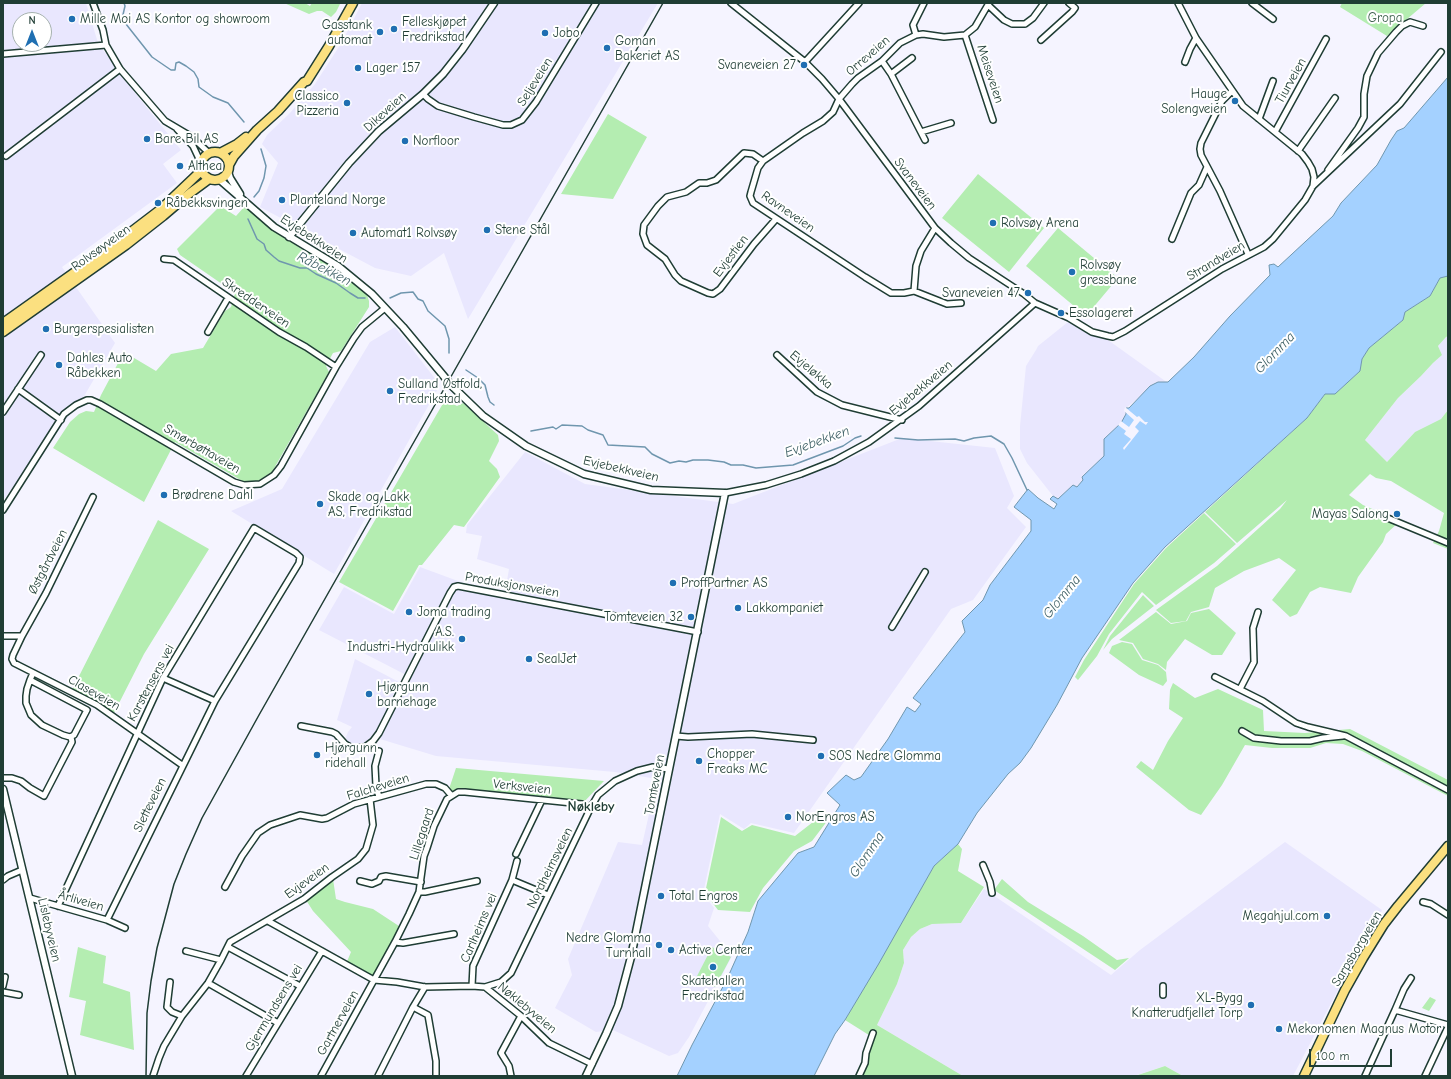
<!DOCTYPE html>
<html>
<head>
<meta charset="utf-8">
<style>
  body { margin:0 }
  #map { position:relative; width:1451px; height:1079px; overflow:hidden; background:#f5f4ff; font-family:"Comic Neue",sans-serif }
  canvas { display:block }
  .frame { position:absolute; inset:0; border:4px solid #1f3d34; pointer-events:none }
  .north { position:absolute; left:12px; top:12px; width:40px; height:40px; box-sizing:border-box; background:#fff; border:1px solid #a5b1ae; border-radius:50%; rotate:0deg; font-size:11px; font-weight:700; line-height:16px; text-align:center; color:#1f3d34 }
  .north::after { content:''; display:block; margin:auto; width:14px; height:18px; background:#1f6fb2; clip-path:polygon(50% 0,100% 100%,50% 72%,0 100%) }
  .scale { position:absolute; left:1309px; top:1049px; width:83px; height:18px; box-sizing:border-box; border:2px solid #1f3d34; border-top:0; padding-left:5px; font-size:12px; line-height:14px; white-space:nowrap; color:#1f3d34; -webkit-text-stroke:3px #fff; paint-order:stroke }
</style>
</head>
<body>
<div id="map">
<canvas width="1451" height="1079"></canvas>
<div class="frame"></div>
<div class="north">N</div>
<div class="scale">100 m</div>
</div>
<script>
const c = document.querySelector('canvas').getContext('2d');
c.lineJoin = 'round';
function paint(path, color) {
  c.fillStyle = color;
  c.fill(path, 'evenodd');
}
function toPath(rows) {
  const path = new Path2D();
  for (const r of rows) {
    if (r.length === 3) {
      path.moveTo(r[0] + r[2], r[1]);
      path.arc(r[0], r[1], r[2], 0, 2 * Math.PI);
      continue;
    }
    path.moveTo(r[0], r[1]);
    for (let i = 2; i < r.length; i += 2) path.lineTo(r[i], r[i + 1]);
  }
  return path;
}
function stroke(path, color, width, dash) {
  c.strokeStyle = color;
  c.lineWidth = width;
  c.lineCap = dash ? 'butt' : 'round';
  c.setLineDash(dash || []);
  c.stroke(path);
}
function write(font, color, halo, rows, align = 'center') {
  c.font = font + ' "Comic Neue",sans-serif';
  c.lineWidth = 4;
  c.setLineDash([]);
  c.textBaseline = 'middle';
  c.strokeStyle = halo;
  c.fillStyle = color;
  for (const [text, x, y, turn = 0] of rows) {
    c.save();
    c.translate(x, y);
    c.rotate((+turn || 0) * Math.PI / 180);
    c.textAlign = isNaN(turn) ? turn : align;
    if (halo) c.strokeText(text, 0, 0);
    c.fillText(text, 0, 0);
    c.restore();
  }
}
const built = toPath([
  [3,3,86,3,98,43,139,98,181,150,163,164,177,183,62,267,115,343,83,398,3,500],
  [20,20,44,20,44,44,20,44],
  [362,3,658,3,468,319,444,253,411,276,375,268,260,207,278,163,262,144,267,135,290,113,315,84,342,42],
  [1068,322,1090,335,1108,340,1168,383,1158,382,1126,408,1126,414,1121,423,1104,439,1104,456,1082,477,1083,480,1076,487,1073,485,1058,499,1053,496,1027,463,1020,449,1020,426,1026,366,1036,350,1038,346],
  [395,327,440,385,334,574,231,511,282,489,370,342],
  [1448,336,1448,410,1441,419,1415,432,1387,462,1365,440,1398,398,1421,376,1433,363,1442,355,1438,346,1446,337],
  [902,438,995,448,1014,496,1007,508,1026,527,973,600,951,609,794,833,751,823,744,829,720,814,703,894,714,908,708,926,732,956,689,1037,678,1053,669,1056,613,1030,596,1032,555,1008,572,975,568,959,618,842,642,845,657,779,615,772,436,756,380,739,410,677,319,630,344,587,394,614,420,567,504,598,509,569,477,559,482,536,466,533,467,525,525,452,585,484,733,504],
  [355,659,399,682,378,729,369,741,362,745,353,745,347,742,346,737,348,732,352,727,337,720],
  [1285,842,1382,910,1377,921,1360,948,1293,1076,1183,1076,1165,1066,1137,1075,1129,1076,963,1076,877,1025,897,984,904,963,903,950,911,937,920,929,932,924,961,923,984,889,1111,975,1140,950]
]);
const green = toPath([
  [284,3,305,3,310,6,312,3,340,4,336,12,331,17,322,11,317,11,309,14],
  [1342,3,1426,3,1387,36,1340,7],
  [608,114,647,137,613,199,561,194],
  [978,174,1044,228,1009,272,942,218],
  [220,206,236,216,245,206,264,222,304,251,339,269,366,292,369,301,369,307,341,351,333,353,326,366,329,372,272,472,258,481,244,482,175,442,144,502,53,448,70,422,79,414,86,411,94,412,101,395,124,352,156,371,171,354,203,348,225,311,231,307,235,293,180,255,177,249],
  [1058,228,1118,278,1086,316,1026,266],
  [1448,276,1448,336,1446,337,1438,346,1442,355,1433,363,1421,376,1398,398,1365,440,1387,462,1415,432,1441,419,1448,410,1448,549,1433,543,1439,531,1444,513,1391,481,1376,478,1370,474,1349,495,1363,505,1400,521,1386,534,1383,542,1358,577,1351,593,1320,587,1310,592,1297,614,1290,617,1272,600,1296,570,1279,558,1244,571,1215,588,1209,607,1191,612,1186,621,1171,623,1156,610,1217,566,1280,509,1287,500,1237,543,1205,512,1307,418,1325,394,1335,394,1360,371,1362,359,1369,348,1403,320,1405,312,1430,296,1440,278],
  [445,400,457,406,463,403,498,435,499,441,489,461,497,469,500,477,464,527,454,525,422,565,419,565,393,611,339,582],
  [1204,513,1236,544,1214,563,1156,605,1142,592,1109,634,1097,656,1078,680,1075,677,1084,660,1134,584,1166,548],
  [158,520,209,549,144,654,114,713,72,690],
  [1143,595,1154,606,1112,639,1103,650,1110,636],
  [1209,609,1236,633,1222,655,1212,655,1185,639,1167,662,1166,670,1158,664,1143,659,1133,643,1119,640,1156,612,1171,624,1187,621,1191,613],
  [1122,642,1132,644,1142,660,1158,665,1166,672,1167,681,1163,686,1139,675,1109,653,1112,646],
  [1173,683,1195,698,1218,689,1263,710,1264,731,1305,733,1350,729,1448,780,1448,796,1362,751,1343,744,1326,743,1310,748,1272,748,1245,745,1222,785,1201,815,1189,810,1136,767,1141,761,1153,770,1168,741,1183,718,1169,709,1170,690],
  [456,768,604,781,582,804,465,792,451,795,449,789],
  [822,815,828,820,812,841,794,851,763,888,750,912,718,910,705,893,721,817,742,831,752,825,795,836],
  [958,844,962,849,958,871,984,887,961,923,932,924,920,929,911,937,903,950,904,963,897,984,877,1025,963,1076,859,1076,872,1037,845,1020,934,866],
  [333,879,336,899,345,902,373,909,402,928,374,980,346,964,351,952,313,911,306,900,320,891],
  [1002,879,1028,902,1083,936,1117,960,1129,958,1115,970,994,890],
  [78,947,106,956,103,983,130,992,134,1050,80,1035,86,1001,69,997],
  [712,947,731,957,715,987,696,978],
  [1430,997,1436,1000,1429,1011,1422,1008],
  [1165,1066,1183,1076,1129,1076,1138,1075]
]);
const water = toPath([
  [1448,77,1448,276,1440,278,1430,296,1405,312,1403,320,1369,348,1362,359,1360,371,1335,394,1325,394,1307,418,1165,547,1133,583,1082,658,1057,705,1031,748,1020,763,1008,774,977,813,958,844,934,866,878,965,845,1020,835,1034,814,1076,677,1076,692,1045,727,979,748,932,758,901,798,853,814,847,840,805,827,793,846,775,854,780,861,777,888,739,907,707,915,712,921,704,913,698,965,632,962,621,983,600,990,585,1031,531,1031,520,1014,507,1028,489,1038,498,1054,509,1057,504,1050,499,1053,496,1058,499,1073,485,1077,487,1083,480,1082,477,1104,456,1104,439,1121,423,1126,414,1126,408,1129,408,1150,386,1158,382,1168,382,1194,357,1230,316,1270,275,1269,265,1274,264,1278,267,1333,216,1341,203,1377,165,1391,140,1397,131,1404,128,1448,77]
]);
const pier = toPath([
  [1125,407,1137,417,1139,416,1145,422,1148,422,1146,425,1140,421,1135,427,1139,431,1124,450,1123,448,1131,439,1124,434,1126,431,1118,425,1121,421,1129,427,1134,420,1124,411]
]);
const stream = toPath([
  [124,3,125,6,122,19,152,57,171,70,175,70,176,63,179,62,186,66,194,72,198,79,199,87,213,97,228,103,244,122],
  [254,197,259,191,264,178,266,166,261,149],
  [248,219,257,239,264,244,266,250,274,257,279,261,300,268,307,268,316,274,336,283,350,293,358,298,365,298],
  [390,298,401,293,413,292,418,299,423,301,428,311,445,326,449,339,449,353],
  [466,370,478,378,485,385,488,397,490,402,494,405],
  [531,431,553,427,556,429,562,425,582,426,588,430,603,435,608,445,645,447,652,454,670,463,679,461,686,462,693,460,708,460,724,462,731,465,743,465,756,468,793,465,843,446,855,438,861,436],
  [895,438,918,440,955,439,964,441,974,438,991,436,1004,444,1012,458,1027,490]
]);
const minor = toPath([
  [93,3,103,30,106,45,120,69,165,121,192,137,209,153],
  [731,3,805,62,822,79,839,99,935,228,951,243,969,258,1024,294,1035,303,1069,318,1092,332,1108,336,1113,337,1125,331,1222,269,1264,247,1273,239,1305,200,1313,186,1400,104,1441,52],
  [1178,3,1196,38,1243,106,1302,154,1308,162,1312,169,1314,177,1313,186],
  [1252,3,1273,19],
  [988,5,1004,20,1012,24,1025,24,1033,18,1044,3],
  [916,35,913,25,924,3],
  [965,35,993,120],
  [1041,40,1072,12,1075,8,1069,3],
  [3,54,106,45],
  [882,61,891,74,925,140],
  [805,62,859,3],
  [1185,62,1190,49,1196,38],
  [891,74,912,58],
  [1232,91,1222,101,1201,143,1200,149,1201,155,1220,191,1248,254],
  [423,94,428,99,438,106,474,117,503,125,511,125,522,120,536,102,596,3],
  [1259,119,1273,81],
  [177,129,193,146,201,163],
  [921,132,951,123],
  [1275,132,1326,39],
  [1298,151,1335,98],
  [6,156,120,69],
  [763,161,753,154,744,153,716,180,707,183,699,183,686,192,667,197,658,206,644,225,643,234,647,245,665,259,675,275,681,281,708,293,713,294,720,289,754,244,776,219],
  [1328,170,1358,128,1364,117,1364,94,1367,76,1378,53,1396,32,1402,26,1410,22,1423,26],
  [935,228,921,251,916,266,914,291,947,304,961,303],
  [1172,239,1191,193,1199,185,1207,167],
  [164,259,174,260,279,332,306,347,336,367],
  [914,291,904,293,891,293,865,277,753,203,750,196,751,192,758,168,763,161,803,133,823,121,833,112,839,99,852,84,858,78,882,61,900,43,916,35,923,34,944,37,965,35,975,27,989,3],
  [208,332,228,298],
  [777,355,817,392,842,405,902,420],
  [18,389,61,420],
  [3,412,41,355],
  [725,493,766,485,801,474,834,461,869,442,919,406,1035,303],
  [3,510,64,414,76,405,87,400,91,400,100,404,234,482,244,485,260,484,274,475,281,466,336,367,354,338,362,327,385,308],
  [1378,514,1448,543],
  [892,627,925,572],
  [3,636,22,636,13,655,12,659,14,663,97,705,182,765],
  [22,636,46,593,93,497],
  [1215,677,1263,701,1296,723,1308,727,1346,736,1448,790],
  [163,678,215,701],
  [30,680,87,710,74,735,70,737,63,735,42,725,31,715,26,703,26,696,27,689,30,680,33,673],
  [1240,689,1254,662,1253,628,1258,612],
  [301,726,332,732,336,734,345,744,352,748,357,748,365,747,373,741,379,733,450,593,454,587,458,586,698,632],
  [1242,731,1254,738,1281,741,1310,741,1323,738,1343,736],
  [676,736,688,737,752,734,813,740],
  [3,778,12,778,21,781,30,788,44,796,72,742,71,737],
  [379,797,376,786,375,766,379,751],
  [516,854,542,800],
  [517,861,512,880,548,895],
  [983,865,990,882,992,893],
  [3,880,8,876,22,870],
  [360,881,372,884,379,881,381,877,386,876,421,882],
  [225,887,242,856,258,833,270,825,300,815,322,819,327,818,354,804,426,784,436,784,445,788,451,795],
  [419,892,425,892,477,881],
  [30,898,107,920,125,928],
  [1423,902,1431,904,1448,915],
  [58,906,163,678,254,528,296,553,300,557,299,563,215,701,107,920],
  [268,921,374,980,397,982,425,987,472,986,485,987,521,1016,549,1043,592,1064],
  [395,942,403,943,454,934],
  [228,947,300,986],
  [186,951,221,960],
  [1411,978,1404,989,1395,1010,1448,1025],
  [170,982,167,1007,172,1012,182,1016],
  [208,983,278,1023],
  [3,986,5,977],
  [472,986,473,966,512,880],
  [1163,986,1163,995],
  [485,987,501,982,511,973,591,807,598,795,615,781,637,771,653,767,669,769],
  [3,992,19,995],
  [413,1007,428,1015,436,1061,436,1076],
  [153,1076,159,1058,164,1046,182,1016,208,983,221,960,230,942,304,899,332,877,358,859,366,849,373,825,370,799],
  [246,1076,322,951],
  [321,1076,395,942,409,914,419,892,424,856,427,848,434,826,447,799,458,792,465,792,582,804,591,807],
  [378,1076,413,1007,425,987],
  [511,1076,509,1066,501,1053,521,1016],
  [859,1076,865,1063,866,1053,873,1033],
  [1365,1076,1395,1010],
  [1425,1076,1448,1027]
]);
const tertiary = toPath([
  [228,172,230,178,240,194],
  [220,180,274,227,338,266,372,294,403,327,452,386,483,416,526,446,584,474,651,490,725,493,631,957,618,1006,606,1034,586,1076],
  [289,237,349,163,379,131,423,94,443,74,462,50,494,3],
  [3,789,72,1076]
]);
const primary = toPath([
  [215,166,14],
  [220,153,237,144,246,137],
  [229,165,234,156,257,130,278,111,304,82,307,81,329,46,353,3],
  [3,323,123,238,161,209,201,171],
  [3,332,126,245,163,216,190,193,209,179]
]);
const trunk = toPath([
  [1304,1076,1345,990,1363,958,1384,924,1398,906,1448,846]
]);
const rail = toPath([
  [146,1076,147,1013,151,981,157,948,174,884,186,854,202,818,259,715,663,3]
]);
const markers = [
  [72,19,4,"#1f6fb2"],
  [394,29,4,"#1f6fb2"],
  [380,32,4,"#1f6fb2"],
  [545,33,4,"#1f6fb2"],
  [607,48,4,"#1f6fb2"],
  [804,65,4,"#1f6fb2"],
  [358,68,4,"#1f6fb2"],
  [1235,101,4,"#1f6fb2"],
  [347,103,4,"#1f6fb2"],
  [147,139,4,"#1f6fb2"],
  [405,141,4,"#1f6fb2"],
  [180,166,4,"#1f6fb2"],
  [282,200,4,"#1f6fb2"],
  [158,203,4,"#1f6fb2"],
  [993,223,4,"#1f6fb2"],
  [487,230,4,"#1f6fb2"],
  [353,233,4,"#1f6fb2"],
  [1072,272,4,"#1f6fb2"],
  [1028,293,4,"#1f6fb2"],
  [1061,313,4,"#1f6fb2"],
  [46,329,4,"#1f6fb2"],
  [59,365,4,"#1f6fb2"],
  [390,391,4,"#1f6fb2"],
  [164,495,4,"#1f6fb2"],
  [320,504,4,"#1f6fb2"],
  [1397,514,4,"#1f6fb2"],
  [673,583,4,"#1f6fb2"],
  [738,608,4,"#1f6fb2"],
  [409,612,4,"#1f6fb2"],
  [691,617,4,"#1f6fb2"],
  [462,639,4,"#1f6fb2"],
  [529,659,4,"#1f6fb2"],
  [369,694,4,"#1f6fb2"],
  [317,755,4,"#1f6fb2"],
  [821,756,4,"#1f6fb2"],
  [699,761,4,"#1f6fb2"],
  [788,817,4,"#1f6fb2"],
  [661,896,4,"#1f6fb2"],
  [1327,916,4,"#1f6fb2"],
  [659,945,4,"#1f6fb2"],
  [671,950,4,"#1f6fb2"],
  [713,967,4,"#1f6fb2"],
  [1251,1005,4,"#1f6fb2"],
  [1279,1029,4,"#1f6fb2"]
];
const parkNames = [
  ["Gropa",1385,18]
];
const poiNames = [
  ["Mille Moi AS Kontor og showroom",80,19],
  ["Felleskjøpet",402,22],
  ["Fredrikstad",402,37],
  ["Gasstank",372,25,"right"],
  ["automat",372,40,"right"],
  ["Jobo",553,33],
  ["Goman",615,41],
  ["Bakeriet AS",615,56],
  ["Svaneveien 27",796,65,"right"],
  ["Lager 157",366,68],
  ["Hauge",1227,94,"right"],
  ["Solengveien",1227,109,"right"],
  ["Classico",339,96,"right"],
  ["Pizzeria",339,111,"right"],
  ["Bare Bil AS",155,139],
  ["Norfloor",413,141],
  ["Althea",188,166],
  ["Planteland Norge",290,200],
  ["Råbekksvingen",166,203],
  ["Rolvsøy Arena",1001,223],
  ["Stene Stål",495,230],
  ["Automat1 Rolvsøy",361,233],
  ["Rolvsøy",1080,265],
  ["gressbane",1080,280],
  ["Svaneveien 47",1020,293,"right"],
  ["Essolageret",1069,313],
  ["Burgerspesialisten",54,329],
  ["Dahles Auto",67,358],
  ["Råbekken",67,373],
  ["Sulland Østfold,",398,384],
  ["Fredrikstad",398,399],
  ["Brødrene Dahl",172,495],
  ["Skade og Lakk",328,497],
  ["AS, Fredrikstad",328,512],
  ["Mayas Salong",1389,514,"right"],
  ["ProffPartner AS",681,583],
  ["Lakkompaniet",746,608],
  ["Joma trading",417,612],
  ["Tomteveien 32",683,617,"right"],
  ["A.S.",454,632,"right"],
  ["Industri-Hydraulikk",454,647,"right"],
  ["SealJet",537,659],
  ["Hjørgunn",377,687],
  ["barnehage",377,702],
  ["Hjørgunn",325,748],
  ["ridehall",325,763],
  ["Chopper",707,754],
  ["Freaks MC",707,769],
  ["SOS Nedre Glomma",829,756],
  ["NorEngros AS",796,817],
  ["Total Engros",669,896],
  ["Megahjul.com",1319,916,"right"],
  ["Nedre Glomma",651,938,"right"],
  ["Turnhall",651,953,"right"],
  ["Active Center",679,950],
  ["Skatehallen",713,981,"center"],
  ["Fredrikstad",713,996,"center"],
  ["XL-Bygg",1243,998,"right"],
  ["Knatterudfjellet Torp",1243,1013,"right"],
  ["Mekonomen Magnus Motor",1287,1029]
];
const streetNames = [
  ["Orreveien",868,56,-41],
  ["Meiseveien",990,74,72],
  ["Tiurveien",1291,81,-61],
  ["Seljeveien",535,82,-58],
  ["Dikeveien",385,112,-42],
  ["Svaneveien",915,184,53],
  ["Ravneveien",788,212,35],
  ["Evjebekkveien",314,239,33],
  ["Rolvsøyveien",101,248,-36],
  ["Evjestien",731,256,-53],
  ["Strandveien",1216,261,-31],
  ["Skredderveien",256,303,34],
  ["Evjeløkka",811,370,40],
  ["Evjebekkveien",921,388,-40],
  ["Smørbøttaveien",202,449,30],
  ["Evjebekkveien",621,469,13],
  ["Østgårdveien",48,562,-63],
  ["Produksjonsveien",512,585,10],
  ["Karstensens vei",151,683,-62],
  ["Claseveien",94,693,30],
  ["Tomteveien",655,785,-79],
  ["Falcheveien",378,787,-17],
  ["Verksveien",522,787,6],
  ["Sletteveien",150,805,-64],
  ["Lillegaard",422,834,-72],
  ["Nordheimsveien",550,868,-64],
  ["Evjeveien",307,881,-36],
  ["Årliveien",81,901,16],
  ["Carlheims vei",479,928,-67],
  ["Lislebyveien",49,930,77],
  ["Sarpsborgveien",1357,949,-59],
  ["Gjermundsens vei",274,1008,-59],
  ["Nøklebyveien",527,1008,40],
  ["Gartnerveien",338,1023,-61]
];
const waterNames = [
  ["Råbekken",324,269,27],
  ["Glomma",1275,353,-46],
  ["Evjebekken",817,442,-20],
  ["Glomma",1062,597,-51],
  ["Glomma",867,855,-56]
];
const neighbourhoodNames = [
  ["Nøkleby",591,807]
];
paint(built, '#e9e7fe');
paint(green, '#b4edb1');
paint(water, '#a4d1ff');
stroke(water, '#6f96ae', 1);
paint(pier, '#f5f4ff');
stroke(stream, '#6f96ae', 1.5);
stroke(minor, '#1f3d34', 8);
stroke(tertiary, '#1f3d34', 9);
stroke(primary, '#1f3d34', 11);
stroke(trunk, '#1f3d34', 11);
stroke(minor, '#fff', 5);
stroke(tertiary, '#fff', 6);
stroke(primary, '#fbe080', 8);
stroke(trunk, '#fbe080', 8);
stroke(rail, '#1f3d34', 1.5);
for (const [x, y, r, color] of markers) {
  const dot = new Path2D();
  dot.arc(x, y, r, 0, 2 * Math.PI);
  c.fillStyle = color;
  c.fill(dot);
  stroke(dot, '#fff', 1.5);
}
write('13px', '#3d604d', '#fff', parkNames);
write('13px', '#1f3d34', '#fff', poiNames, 'left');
write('13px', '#1f3d34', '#fff', streetNames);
write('italic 14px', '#406267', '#fff', waterNames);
write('bold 14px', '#1f3d34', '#fff', neighbourhoodNames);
</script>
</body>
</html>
